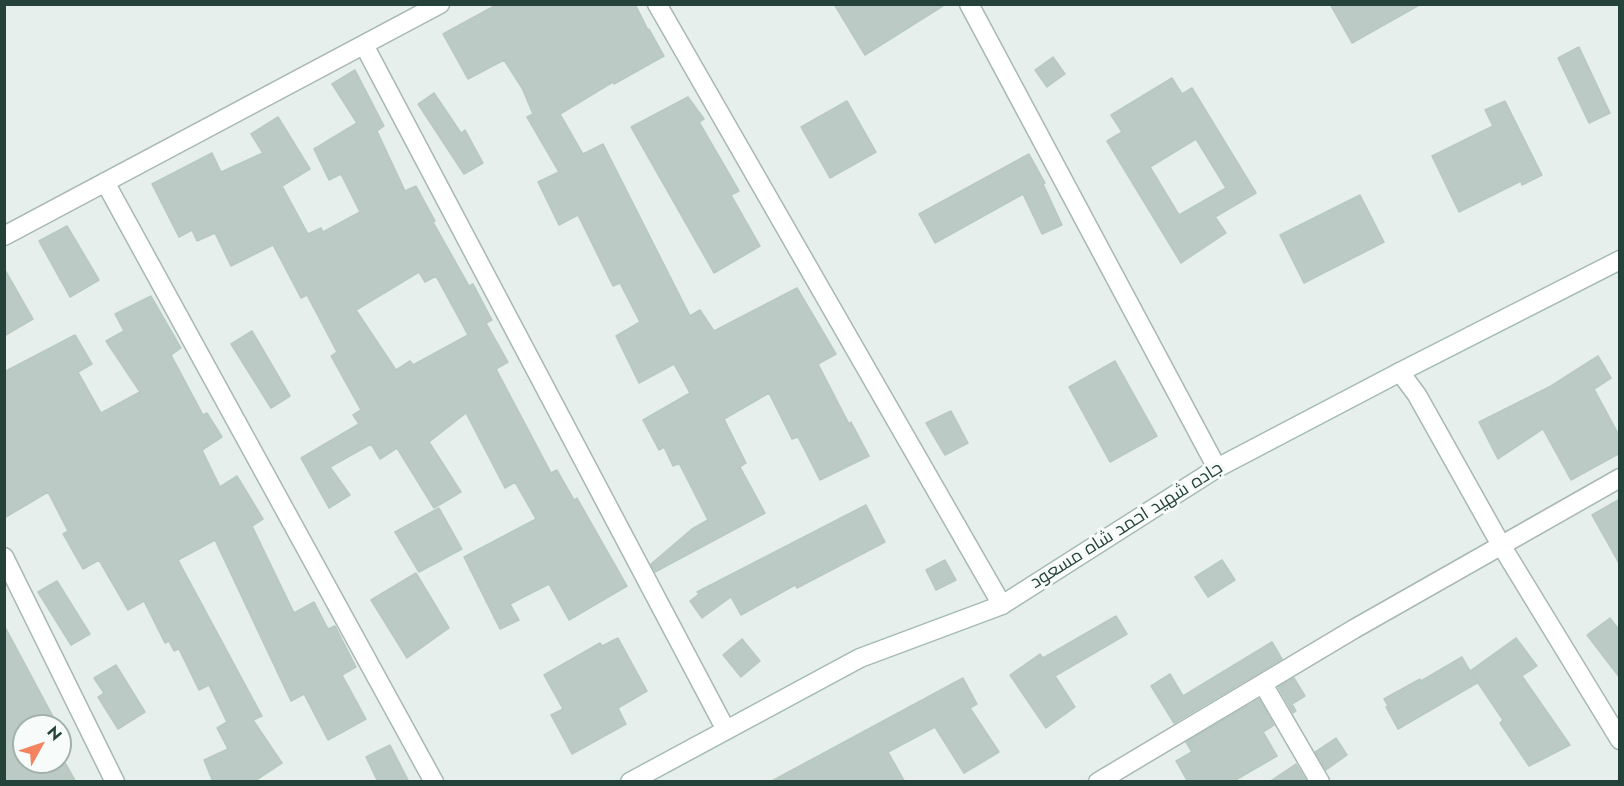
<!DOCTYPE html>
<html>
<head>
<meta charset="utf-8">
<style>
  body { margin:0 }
  #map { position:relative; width:1624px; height:786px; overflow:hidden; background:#e6efeb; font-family:Jost,sans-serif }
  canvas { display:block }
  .frame { position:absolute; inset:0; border:6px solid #24423a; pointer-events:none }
  .north { position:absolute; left:12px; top:714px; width:60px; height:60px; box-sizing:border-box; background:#f7fbf9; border:2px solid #a3b1ad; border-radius:50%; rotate:50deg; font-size:16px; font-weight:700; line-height:24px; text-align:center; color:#24423a }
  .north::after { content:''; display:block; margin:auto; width:21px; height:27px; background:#f4845f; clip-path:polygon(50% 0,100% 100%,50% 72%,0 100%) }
</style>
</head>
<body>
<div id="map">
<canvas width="1624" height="786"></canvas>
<div class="frame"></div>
<div class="north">N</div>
</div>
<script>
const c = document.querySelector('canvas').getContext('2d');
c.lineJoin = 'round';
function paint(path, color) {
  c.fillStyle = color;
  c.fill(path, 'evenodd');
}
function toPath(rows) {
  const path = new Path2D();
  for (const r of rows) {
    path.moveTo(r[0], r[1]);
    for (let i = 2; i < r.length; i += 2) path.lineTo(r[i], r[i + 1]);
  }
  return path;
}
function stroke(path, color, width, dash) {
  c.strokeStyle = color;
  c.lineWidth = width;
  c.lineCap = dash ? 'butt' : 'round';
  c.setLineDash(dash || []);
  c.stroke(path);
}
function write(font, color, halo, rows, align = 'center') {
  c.font = font + ' Jost,Cairo,sans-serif';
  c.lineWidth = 6;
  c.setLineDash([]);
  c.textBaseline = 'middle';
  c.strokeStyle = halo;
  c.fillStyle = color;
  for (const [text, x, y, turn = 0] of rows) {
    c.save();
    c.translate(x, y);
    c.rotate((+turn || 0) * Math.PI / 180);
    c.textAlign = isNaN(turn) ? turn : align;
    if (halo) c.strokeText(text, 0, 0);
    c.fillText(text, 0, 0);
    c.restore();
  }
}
const building = toPath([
  [498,4,635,4,648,30,649,29,664,56,614,84,613,82,560,114,583,154,603,144,690,316,700,310,714,331,797,288,836,354,818,364,849,424,851,422,869,456,820,480,798,437,792,439,769,393,724,419,746,463,740,467,765,513,655,572,651,564,692,529,708,520,679,463,673,466,664,447,659,450,643,420,690,393,674,364,639,383,616,336,640,322,620,283,613,286,578,215,559,225,538,182,559,172,527,117,533,114,522,88,504,60,468,79,443,34,498,4],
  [834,4,946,4,865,55,834,4],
  [1330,4,1421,4,1352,43,1330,4],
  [1579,47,1610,113,1589,123,1558,58,1579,47],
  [1053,57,1065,74,1047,87,1035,70,1053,57],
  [355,70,384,126,377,131,405,191,416,186,435,221,433,222,469,286,473,284,492,320,486,323,508,362,496,369,532,437,551,473,557,470,574,500,577,498,627,586,569,620,549,584,510,604,519,620,500,629,464,557,536,519,515,482,505,488,466,413,429,442,461,492,434,508,397,448,380,459,371,444,330,467,350,495,329,508,301,458,359,424,353,415,361,410,331,356,337,352,307,295,301,298,273,245,231,266,215,233,197,241,192,230,179,237,152,184,212,153,221,172,263,153,251,134,278,117,310,169,282,186,308,234,321,228,323,232,360,212,341,174,329,180,314,149,357,123,332,84,355,70],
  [419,272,425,282,436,276,468,335,413,365,410,361,396,370,356,310,419,272],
  [1172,78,1182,94,1192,88,1256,193,1215,217,1226,233,1181,263,1107,141,1122,132,1111,115,1172,78],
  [1196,139,1226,188,1179,215,1150,167,1196,139],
  [434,93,461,133,465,130,483,163,464,174,418,104,434,93],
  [688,97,704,119,699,122,739,191,731,195,760,246,714,273,631,127,688,97],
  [847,101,876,152,830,178,801,127,847,101],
  [1505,101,1542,175,1522,185,1521,181,1459,212,1432,156,1493,126,1485,110,1505,101],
  [1029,154,1045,183,1043,184,1062,225,1042,234,1023,194,935,243,919,214,1029,154],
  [1360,195,1384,242,1304,283,1280,235,1360,195],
  [67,226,99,280,70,297,39,241,67,226],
  [4,268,33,319,4,336,4,268],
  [151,296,181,348,171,355,203,415,207,413,222,437,202,450,220,487,237,476,263,519,252,526,294,613,314,602,328,629,335,626,356,667,342,675,366,719,328,740,304,694,291,701,215,540,178,560,262,716,253,720,282,763,253,782,213,782,204,760,228,749,217,728,227,722,209,685,199,690,179,649,174,651,169,641,165,643,144,601,128,610,99,560,83,569,63,534,68,531,48,492,4,518,4,372,75,335,92,364,78,372,101,413,140,392,106,341,124,331,115,314,151,296],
  [252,331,290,396,271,408,231,344,252,331],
  [1598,356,1611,378,1594,389,1620,437,1620,453,1571,480,1543,429,1498,459,1479,422,1551,386,1598,356],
  [1115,361,1157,436,1110,462,1069,387,1115,361],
  [951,411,968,443,945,455,926,423,951,411],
  [1620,499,1620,565,1592,515,1620,499],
  [866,505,885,542,797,588,795,585,741,615,731,597,702,618,690,601,699,594,697,592,866,505],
  [439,508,462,549,419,572,395,532,439,508],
  [945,560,956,580,936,590,926,570,945,560],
  [1222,560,1235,580,1208,597,1195,577,1222,560],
  [416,573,449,628,407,658,371,600,416,573],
  [57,581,90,634,71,645,38,592,57,581],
  [1116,616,1127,634,1055,676,1075,707,1046,728,1010,675,1040,654,1043,658,1116,616],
  [1610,618,1620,631,1620,678,1587,635,1610,618],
  [4,625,58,726,24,726,24,762,60,762,60,759,63,759,76,782,4,782,4,625],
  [618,638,647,691,618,708,626,724,572,754,551,715,563,709,544,675,600,643,602,646,618,638],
  [1516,638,1537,666,1522,676,1570,745,1529,766,1500,723,1503,720,1470,671,1516,638],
  [742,639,760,661,741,677,723,655,742,639],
  [1272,642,1282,659,1174,723,1151,686,1170,674,1183,696,1272,642],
  [1462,657,1477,683,1398,729,1386,707,1388,706,1384,699,1420,679,1421,681,1462,657],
  [116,665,145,712,118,729,98,697,104,693,94,678,116,665],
  [963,678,977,704,970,708,999,752,964,773,935,727,888,752,905,782,770,782,963,678],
  [1294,678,1305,696,1292,704,1296,711,1293,713,1278,687,1294,678],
  [1259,699,1274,725,1263,732,1277,756,1232,782,1188,782,1176,761,1192,752,1186,742,1259,699],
  [60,730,71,748,60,754,60,730],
  [1336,738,1347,755,1326,770,1315,752,1336,738],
  [390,745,409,782,378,782,366,757,390,745],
  [1296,764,1307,782,1269,782,1296,764]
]);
const street = toPath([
  [657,4,1002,605],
  [969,4,1217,468],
  [364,45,726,730],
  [105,182,434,782],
  [4,236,440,4],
  [1400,372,1417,395,1501,545,1620,740],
  [4,557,115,782],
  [1263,684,1320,782],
  [1098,782,1354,629,1620,478]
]);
const secondary = toPath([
  [630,782,860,658,1002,605,1217,468,1400,372,1620,260]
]);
const streetNames = [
  ["جاده شهيد احمد شاه مسعود",1127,526,-32]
];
paint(building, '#bbcac4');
stroke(building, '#b8c9c2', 1.5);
stroke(street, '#a8b8b2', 21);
stroke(secondary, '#a4bbb3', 21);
stroke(street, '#fff', 18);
stroke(secondary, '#fff', 18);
write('18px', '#24423a', '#f7fbf9', streetNames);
</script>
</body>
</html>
